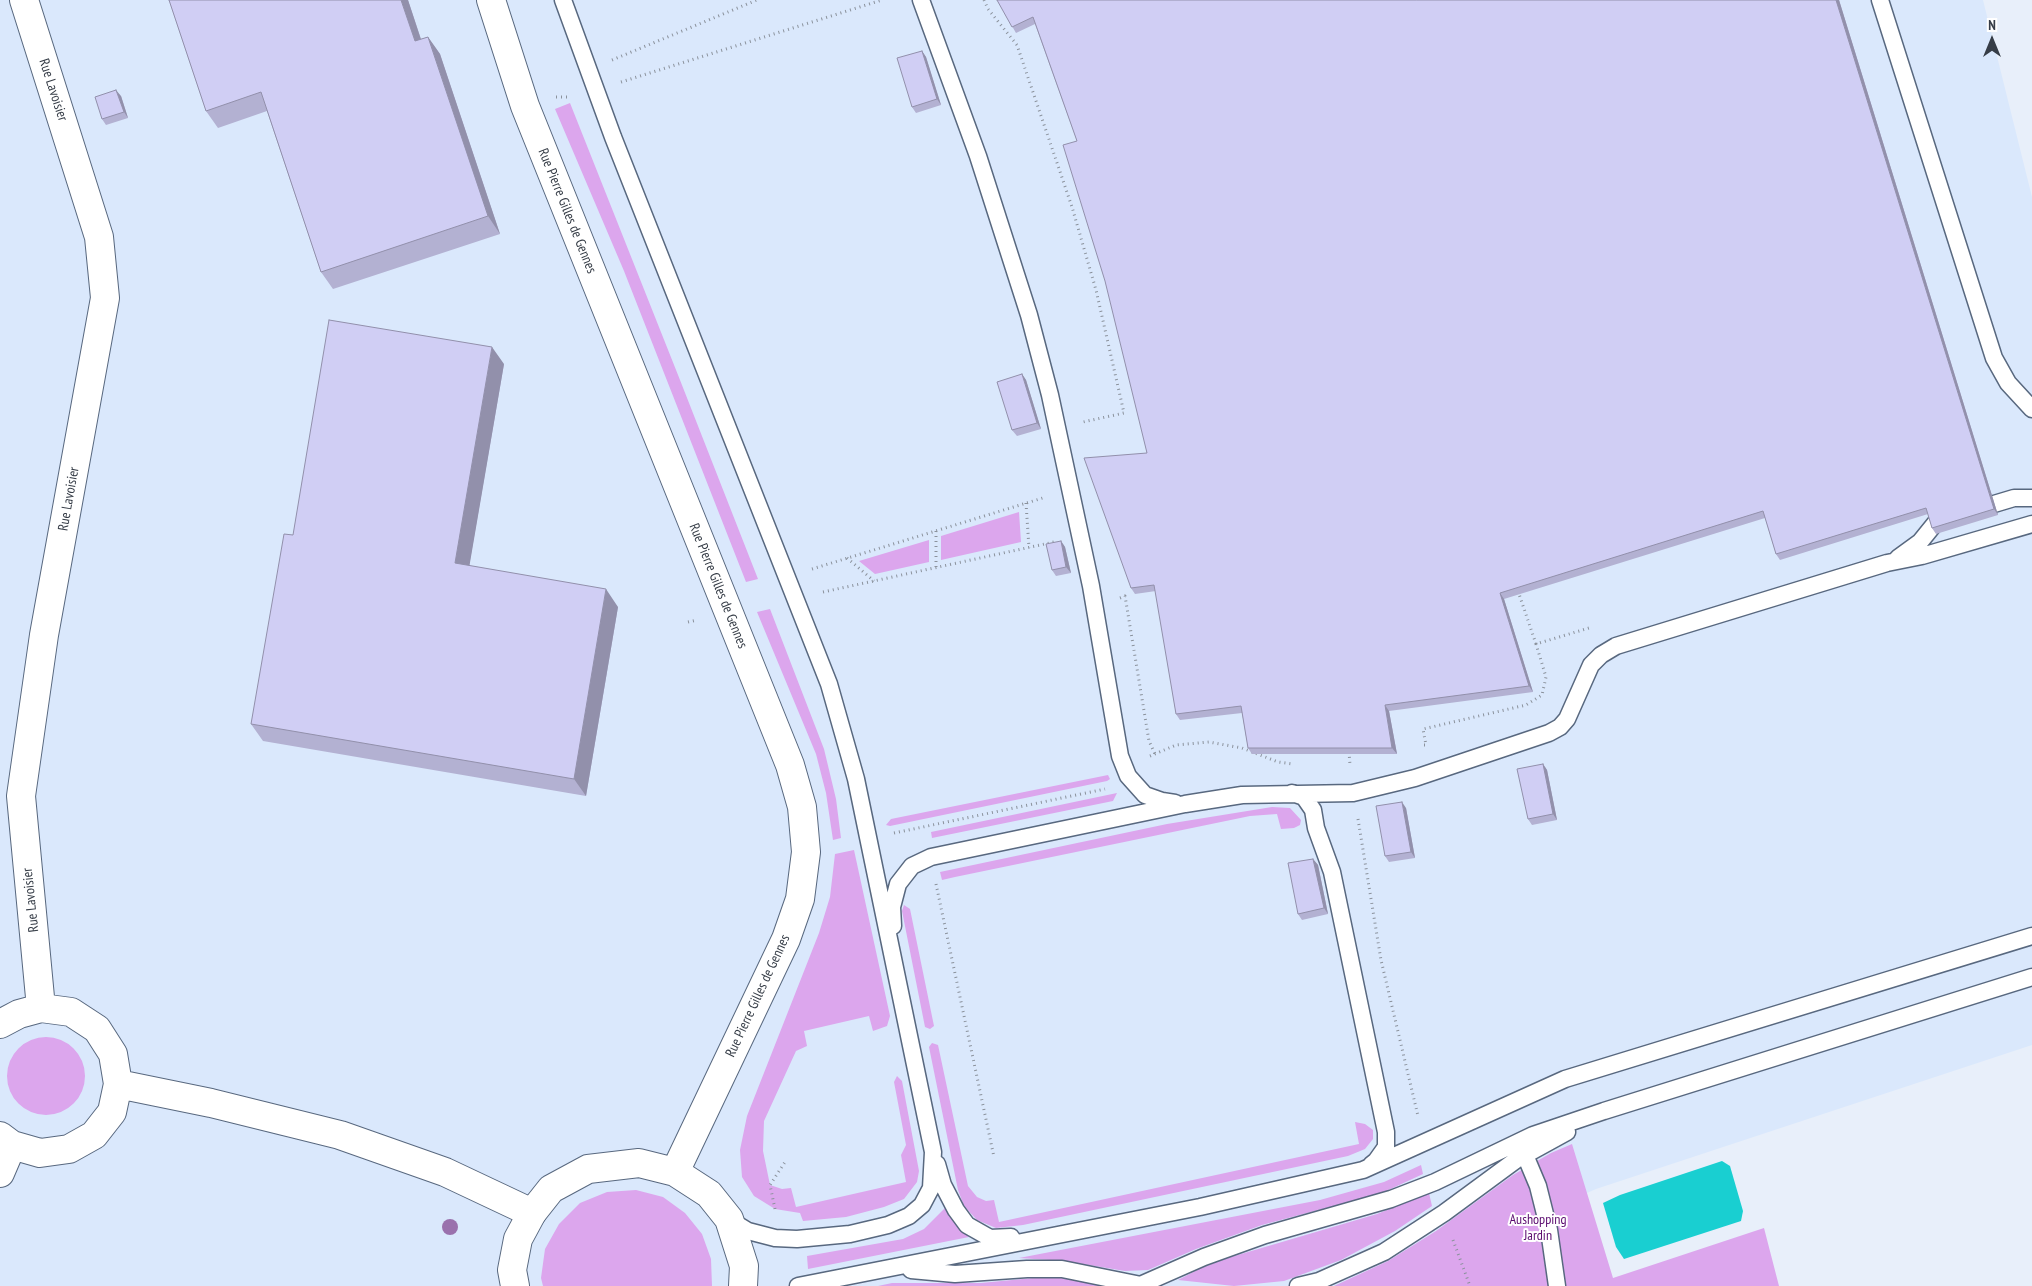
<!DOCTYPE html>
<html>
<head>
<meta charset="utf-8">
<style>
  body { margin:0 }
  #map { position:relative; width:2032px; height:1286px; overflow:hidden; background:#e8effa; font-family:"PT Sans Narrow",sans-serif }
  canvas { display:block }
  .north { position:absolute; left:1967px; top:15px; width:50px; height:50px; -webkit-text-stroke:4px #fff; paint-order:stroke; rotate:0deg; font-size:14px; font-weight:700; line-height:20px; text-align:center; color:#363d47 }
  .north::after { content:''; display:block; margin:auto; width:18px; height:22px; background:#363d47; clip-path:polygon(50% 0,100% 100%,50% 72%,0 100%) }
</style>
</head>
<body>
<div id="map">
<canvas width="2032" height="1286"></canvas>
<div class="north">N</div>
</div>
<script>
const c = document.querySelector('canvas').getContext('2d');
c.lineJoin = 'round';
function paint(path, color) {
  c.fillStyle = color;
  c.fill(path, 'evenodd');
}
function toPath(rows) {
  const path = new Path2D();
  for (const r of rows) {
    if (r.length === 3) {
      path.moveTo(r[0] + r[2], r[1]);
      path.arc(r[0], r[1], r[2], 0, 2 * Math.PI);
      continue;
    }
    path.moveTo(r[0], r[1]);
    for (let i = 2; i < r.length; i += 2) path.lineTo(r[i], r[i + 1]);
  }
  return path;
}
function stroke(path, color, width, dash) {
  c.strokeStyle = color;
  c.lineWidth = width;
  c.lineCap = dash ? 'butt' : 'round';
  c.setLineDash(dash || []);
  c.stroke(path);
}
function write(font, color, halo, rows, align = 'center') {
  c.font = font + ' "PT Sans Narrow",sans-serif';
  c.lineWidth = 4;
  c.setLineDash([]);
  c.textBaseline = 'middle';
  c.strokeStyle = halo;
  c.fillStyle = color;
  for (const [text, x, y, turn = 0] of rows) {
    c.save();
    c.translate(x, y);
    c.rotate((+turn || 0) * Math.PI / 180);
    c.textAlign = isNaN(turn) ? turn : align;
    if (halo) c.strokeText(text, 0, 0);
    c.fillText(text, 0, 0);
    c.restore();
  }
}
const built = toPath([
  [0,0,1983,0,2032,197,2032,1045,1596,1189,1375,1286,0,1286]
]);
const green = toPath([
  [570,103,680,380,758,579,746,582,624,271,555,109],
  [1019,512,1021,542,941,560,941,536],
  [929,540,929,562,875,574,859,561],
  [770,609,824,749,836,799,841,838,833,840,826,793,816,754,757,612],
  [1108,775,1110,779,1107,781,890,826,886,825,891,819],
  [1117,793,1113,801,932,838,931,832],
  [1272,807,1290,808,1301,820,1300,825,1294,828,1281,829,1277,814,1250,816,955,877,942,880,940,872,1167,824],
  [854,850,890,1016,887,1026,873,1031,869,1016,804,1031,807,1046,796,1051,764,1121,763,1151,770,1185,782,1189,791,1188,796,1207,906,1182,901,1155,906,1145,894,1082,897,1076,902,1081,919,1171,917,1182,904,1199,884,1207,846,1217,803,1221,800,1213,775,1209,754,1196,742,1177,740,1150,747,1116,819,933,830,897,835,854],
  [904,905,910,909,934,1026,930,1029,925,1027,902,911],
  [46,1076,39],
  [932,1043,938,1045,968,1186,977,1197,986,1201,994,1200,999,1222,1359,1144,1355,1122,1365,1124,1373,1130,1373,1139,1365,1149,1348,1156,1023,1225,996,1228,977,1220,964,1206,958,1190,929,1047],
  [1572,1144,1613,1278,1764,1228,1779,1286,1334,1286,1388,1261,1436,1231,1513,1175,1551,1153],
  [1421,1165,1423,1174,1382,1193,1262,1225,1196,1249,1148,1270,1125,1271,1065,1261,1019,1258,1320,1200,1384,1182],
  [636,1190,663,1197,685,1213,702,1234,711,1259,712,1286,543,1286,541,1278,545,1249,559,1224,580,1203,607,1192],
  [1429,1193,1432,1206,1395,1231,1341,1260,1284,1281,1234,1286,1178,1280,1201,1268,1231,1257,1377,1214],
  [946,1207,956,1224,969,1237,808,1269,807,1256,903,1239,924,1229],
  [1033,1278,1064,1278,1108,1286,878,1286,892,1283,981,1283]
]);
const water = toPath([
  [1722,1161,1730,1166,1743,1211,1741,1221,1624,1259,1616,1247,1603,1203,1620,1195]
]);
const path = toPath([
  [984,0,988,9,1017,45,1072,207,1096,290,1124,413,1083,422],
  [612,60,757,0],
  [621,82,882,0],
  [556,97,570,97],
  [1026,503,1029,548],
  [936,531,936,568],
  [847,558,874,581],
  [812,569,1046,497],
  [1518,591,1536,644],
  [823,592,1054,542],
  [1120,598,1125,596,1149,741,1155,754],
  [688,622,697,620],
  [1424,745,1426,745,1423,729,1526,705,1542,695,1546,677,1536,644,1589,628],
  [1349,752,1350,765],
  [1150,756,1176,745,1209,742,1242,748,1278,762,1293,764],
  [1358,819,1381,960,1418,1116],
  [894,833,1105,789],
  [936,884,994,1157],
  [775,1209,770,1185,785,1162],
  [1453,1240,1470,1286]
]);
const service = toPath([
  [563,0,613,137,829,684,856,779,933,1152,931,1188,922,1205,909,1216,888,1225,850,1234,797,1239,775,1238,748,1231,730,1220],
  [921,0,978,156,1029,315,1050,395,1091,586,1120,756,1128,776,1145,795,1162,801,1175,803],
  [1880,0,1994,358,2008,383,2032,409],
  [1974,510,2014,498,2032,498],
  [1898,558,1920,542,1937,521,1950,517],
  [1292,793,1304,797,1313,810,1316,828,1332,872,1386,1132,1386,1147,1376,1161,1371,1165],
  [893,926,892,907,898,884,912,866,931,857,1185,804,1242,795,1353,793,1415,778,1549,733,1560,727,1567,719,1591,665,1601,655,1616,646,1887,563,1922,556,2032,524],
  [1525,1155,1538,1186,1549,1230,1557,1286],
  [937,1164,943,1185,956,1210,967,1225,990,1238,1011,1237],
  [911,1270,955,1274,1027,1269,1062,1269,1146,1286],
  [798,1286,1200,1207,1363,1170,1565,1079,2032,936],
  [1138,1286,1204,1257,1265,1235,1391,1199,1435,1182,1533,1135,1604,1111,2032,977],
  [1298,1286,1319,1281,1384,1252,1444,1213,1516,1160,1567,1132]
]);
const minor = toPath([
  [24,0,99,237,105,298,44,635,21,796,41,1008],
  [0,1024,19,1014,41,1008,71,1012,97,1029,113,1054,118,1084,112,1112,94,1135,69,1149,40,1153,12,1145,0,1136],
  [118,1084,211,1103,340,1135,445,1172,532,1213],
  [0,1173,12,1145]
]);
const tertiary = toPath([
  [491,0,525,106,790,765,802,807,806,852,800,899,786,939,675,1172],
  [515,1286,512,1270,518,1239,532,1213,551,1189,588,1169,639,1163,675,1172,709,1194,729,1219,744,1266,743,1286]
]);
const trees = [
  [450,1227]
];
const wall = toPath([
  [169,0,408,0,421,39,428,37,440,54,500,234,333,289,321,272,267,111,218,128,206,111],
  [997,0,1839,0,1998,515,1936,534,1932,528,1928,514,1780,560,1776,554,1765,518,1504,599,1533,692,1389,711,1397,754,1252,754,1248,748,1242,713,1180,720,1176,714,1156,591,1135,594,1131,588,1147,453,1077,141,1035,24,1016,33],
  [922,51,926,57,941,105,916,113,912,107],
  [121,96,128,118,106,125,102,119],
  [504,364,469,566,618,607,586,796,263,741,251,724,293,535],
  [1022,374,1026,380,1041,429,1017,436,1012,430],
  [1061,541,1065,547,1071,573,1056,576,1052,570],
  [1543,764,1547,770,1557,820,1532,825,1528,819],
  [1406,808,1415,858,1389,862,1385,856],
  [1313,859,1318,865,1328,914,1302,920,1298,914]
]);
const shadedWall = toPath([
  [401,0,408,0,427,58,415,41],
  [1836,0,1839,0,1998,515,1994,509],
  [428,37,440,54,500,234,488,216],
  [922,51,926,57,941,105,937,99],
  [116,90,121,96,128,118,124,112],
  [492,347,504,364,467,580,455,563],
  [1022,374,1026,380,1041,429,1037,423],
  [1061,541,1065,547,1071,573,1066,567],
  [606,589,618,607,586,796,574,779],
  [1500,593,1504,599,1533,692,1529,686],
  [1385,705,1389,711,1397,754,1392,748],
  [1543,764,1547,770,1557,820,1553,814],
  [1402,802,1406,808,1415,858,1411,852],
  [1313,859,1318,865,1328,914,1324,908]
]);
const building = toPath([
  [169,0,401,0,415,41,428,37,488,216,321,272,261,92,206,111,169,0],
  [997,0,1836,0,1994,509,1932,528,1926,508,1776,554,1763,511,1500,593,1529,686,1385,705,1392,748,1248,748,1241,706,1176,714,1154,585,1131,588,1084,458,1147,453,1105,281,1063,145,1077,141,1033,17,1012,27,997,0],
  [922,51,937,99,912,107,897,58,922,51],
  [116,90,124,112,102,119,95,97,116,90],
  [329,320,492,347,455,563,606,589,574,779,251,724,284,534,293,535,329,320],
  [1022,374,1037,423,1012,430,997,382,1022,374],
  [1061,541,1066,567,1052,570,1046,544,1061,541],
  [1543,764,1553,814,1528,819,1517,769,1543,764],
  [1402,802,1411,852,1385,856,1376,806,1402,802],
  [1313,859,1324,908,1298,914,1288,863,1313,859]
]);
const streetNames = [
  ["Rue Lavoisier",53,90,72],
  ["Rue Pierre Gilles de Gennes",567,211,68],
  ["Rue Lavoisier",69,499,-80],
  ["Rue Pierre Gilles de Gennes",718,586,68],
  ["Rue Lavoisier",31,900,-96],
  ["Rue Pierre Gilles de Gennes",758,996,-65]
];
const parkNames = [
  ["Aushopping",1538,1220],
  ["Jardin",1538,1236]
];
paint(built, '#dae8fc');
paint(green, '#dca6ed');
paint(water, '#19cfd1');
stroke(service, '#58687f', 19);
stroke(minor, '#58687f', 30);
stroke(tertiary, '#58687f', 30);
stroke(path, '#8b929c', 3, [1, 4]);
stroke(service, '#fff', 16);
stroke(minor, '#fff', 28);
stroke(tertiary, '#fff', 28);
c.fillStyle = '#9a71ad';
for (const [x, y] of trees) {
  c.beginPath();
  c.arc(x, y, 8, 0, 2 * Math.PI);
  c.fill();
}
paint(wall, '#b3b1d2');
paint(shadedWall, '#9290ab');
paint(building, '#d0cef4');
stroke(building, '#9290ab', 1);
write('14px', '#363d47', '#fff', streetNames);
write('14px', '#5a0a6e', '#fff', parkNames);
</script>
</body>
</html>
